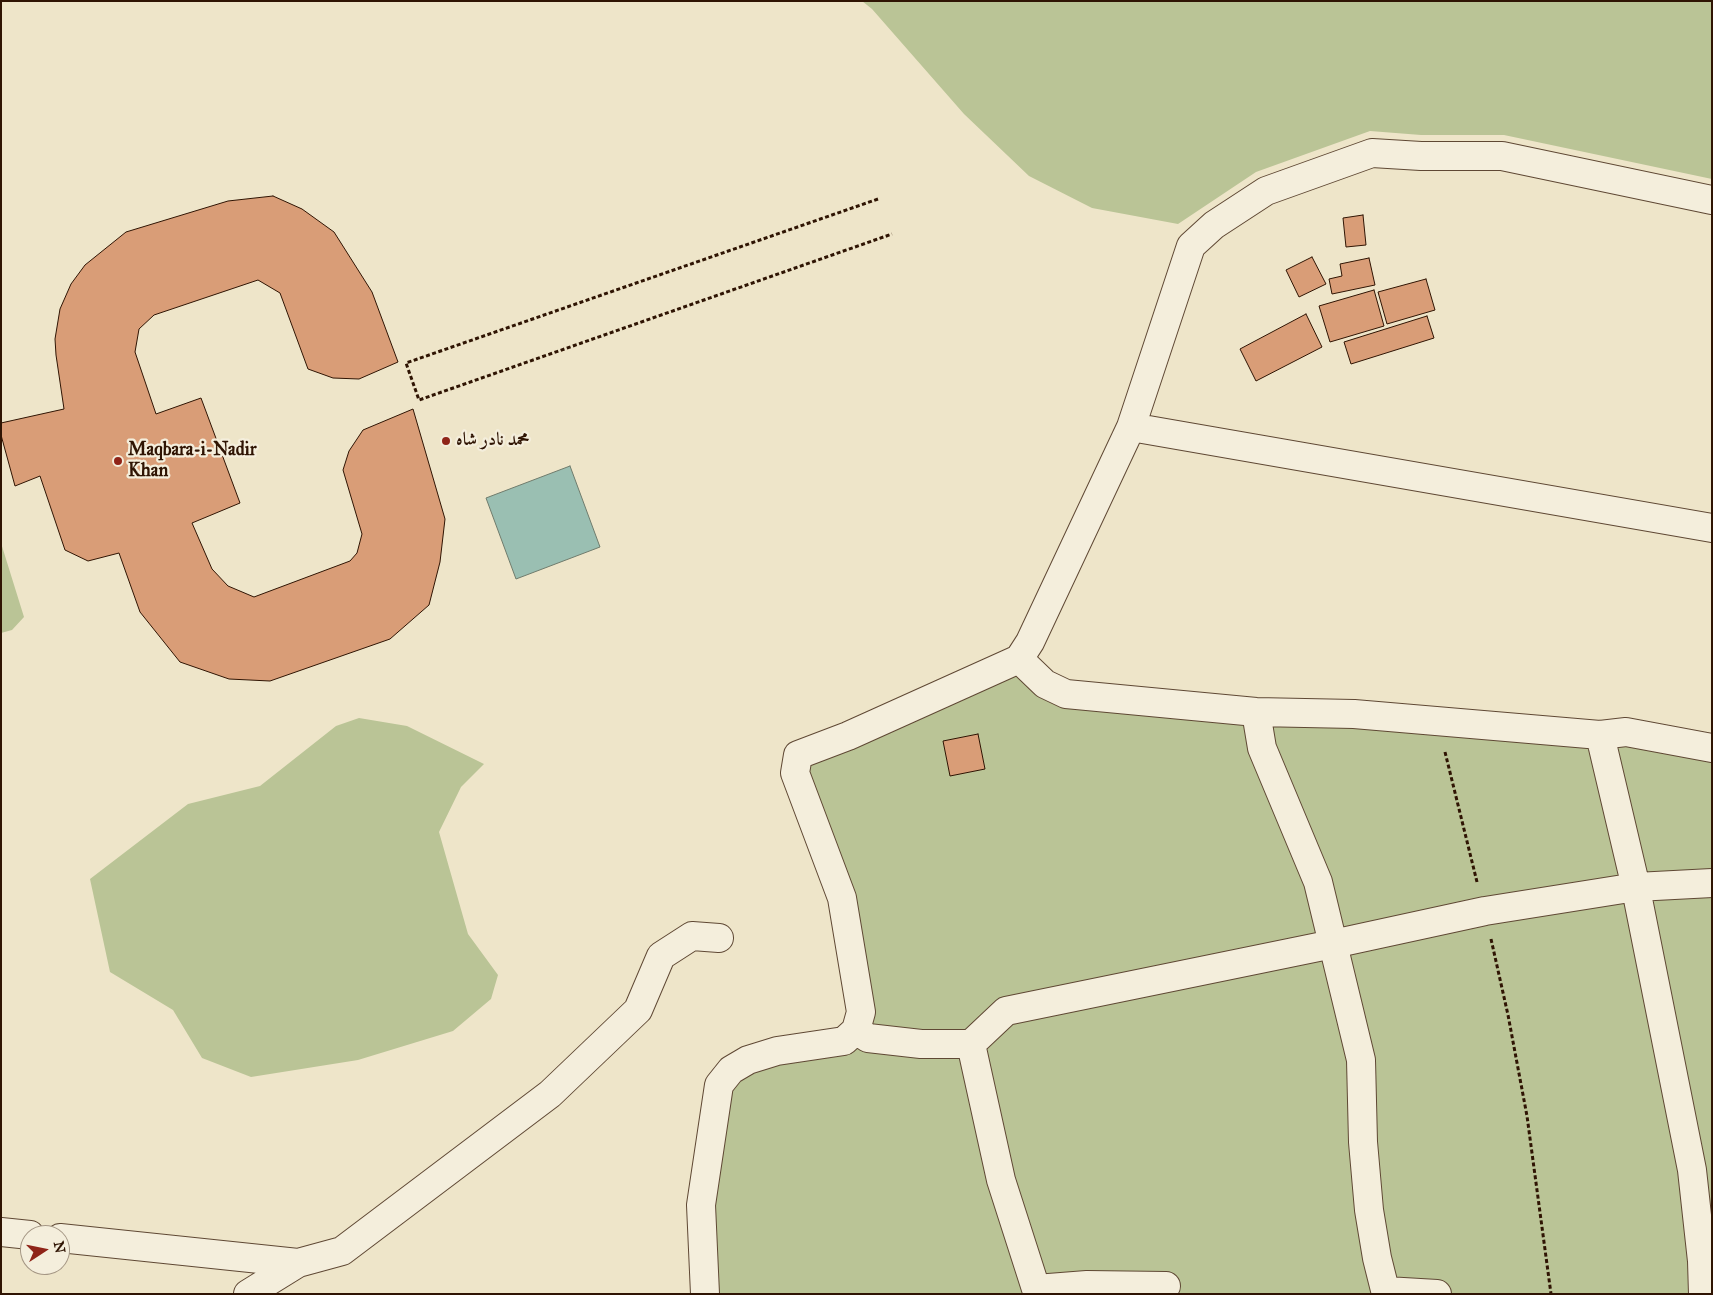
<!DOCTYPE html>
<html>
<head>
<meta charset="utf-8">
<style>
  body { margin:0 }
  #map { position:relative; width:1713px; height:1295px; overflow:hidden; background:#eee5c9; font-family:"IM FELL Great Primer",serif }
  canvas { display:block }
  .frame { position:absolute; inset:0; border:2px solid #2f1403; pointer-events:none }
  .north { position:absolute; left:20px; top:1225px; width:50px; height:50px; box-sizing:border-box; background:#f4eedc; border:1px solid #a59785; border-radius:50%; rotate:79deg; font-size:14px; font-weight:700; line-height:20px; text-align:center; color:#2f1403 }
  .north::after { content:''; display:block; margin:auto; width:18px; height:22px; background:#8f2418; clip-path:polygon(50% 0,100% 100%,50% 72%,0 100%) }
</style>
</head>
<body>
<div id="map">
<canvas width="1713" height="1295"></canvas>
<div class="frame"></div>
<div class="north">N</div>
</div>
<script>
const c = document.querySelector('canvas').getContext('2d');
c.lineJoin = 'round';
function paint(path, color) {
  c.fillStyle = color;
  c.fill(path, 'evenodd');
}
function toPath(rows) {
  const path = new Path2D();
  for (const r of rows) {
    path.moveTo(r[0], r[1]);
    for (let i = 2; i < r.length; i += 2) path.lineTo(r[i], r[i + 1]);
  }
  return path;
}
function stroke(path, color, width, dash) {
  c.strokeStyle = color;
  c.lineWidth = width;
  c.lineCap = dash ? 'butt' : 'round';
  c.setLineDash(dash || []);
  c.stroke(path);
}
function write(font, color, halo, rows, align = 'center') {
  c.font = font + ' "IM FELL Great Primer",Amiri,serif';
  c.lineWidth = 4.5;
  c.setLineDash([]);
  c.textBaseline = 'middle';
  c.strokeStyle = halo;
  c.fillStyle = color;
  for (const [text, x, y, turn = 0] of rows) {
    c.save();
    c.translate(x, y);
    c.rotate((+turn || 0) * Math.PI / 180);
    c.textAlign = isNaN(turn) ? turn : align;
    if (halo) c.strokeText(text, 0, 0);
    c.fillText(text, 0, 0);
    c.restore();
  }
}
const green = toPath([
  [862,1,1712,1,1712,179,1504,135,1421,135,1370,131,1256,172,1178,224,1092,208,1029,176,964,114,872,9],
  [1,543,24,617,12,630,1,633],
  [1019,659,1045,684,1712,748,1712,1294,705,1294,719,1085,856,1030,798,755],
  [359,718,407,726,484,764,461,787,439,832,468,934,498,975,491,999,453,1031,358,1060,251,1077,202,1058,173,1010,110,972,90,879,188,804,260,786,336,726]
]);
const water = toPath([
  [570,466,600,547,516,579,486,498,570,466]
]);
const building = toPath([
  [273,196,302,209,334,232,372,292,398,362,359,379,333,378,308,369,280,293,258,280,154,315,139,329,135,352,156,414,201,398,240,503,192,523,212,569,228,586,254,597,350,561,357,553,362,534,343,470,349,451,363,430,413,409,445,519,440,562,429,605,390,639,270,681,229,679,180,662,140,612,119,553,88,561,65,550,40,476,15,486,1,435,1,423,64,409,56,355,55,339,60,309,71,284,85,265,126,232,228,201,273,196],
  [1363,215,1366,245,1346,247,1343,218,1363,215],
  [1312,257,1326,284,1299,297,1286,270,1312,257],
  [1369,258,1375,285,1332,294,1329,279,1342,276,1340,264,1369,258],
  [1426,279,1435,310,1387,324,1378,292,1426,279],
  [1374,290,1384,326,1330,342,1319,306,1374,290],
  [1306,314,1322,347,1256,381,1240,349,1306,314],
  [1427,316,1434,338,1351,364,1344,342,1427,316],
  [978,734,985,769,950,776,943,741,978,734]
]);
const path = toPath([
  [878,199,406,363,419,400,892,234],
  [1445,752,1477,882],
  [1491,939,1508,1015,1527,1116,1551,1294]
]);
const minor = toPath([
  [1131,427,1712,528],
  [1019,659,1045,684,1066,694,1256,712,1354,714,1600,735,1626,732,1712,748],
  [1256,712,1262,748,1318,882,1361,1060,1363,1142,1369,1210,1377,1258,1386,1294],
  [1600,735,1634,879,1692,1170,1702,1261,1703,1294],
  [856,1030,868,1038,921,1044,971,1044,1006,1011,1333,944,1485,911,1636,887,1712,883],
  [971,1044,1001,1180,1036,1289,1087,1285,1166,1286],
  [1,1232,30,1235],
  [60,1238,298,1263,342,1251,550,1094,638,1010,661,956,692,936,719,938],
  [1386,1291,1437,1294],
  [248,1294,298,1263],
  [705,1294,701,1205,719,1085,731,1070,748,1060,777,1051,844,1041,856,1030,861,1012,842,898,795,773,798,755,848,736,1019,659,1030,642,1131,427,1191,246,1214,225,1266,191,1372,153,1421,156,1502,156,1712,200]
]);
const markers = [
  [446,441,5,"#8f2418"],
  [118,461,5,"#8f2418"]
];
const poiNames = [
  ["محمد نادر شاه",456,441],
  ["Maqbara-i-Nadir",128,451],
  ["Khan",128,472]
];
paint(green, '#bac496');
paint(water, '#9abfb2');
stroke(water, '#6f7b6c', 1);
paint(building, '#d99d77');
stroke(building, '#2f1403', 1);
stroke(minor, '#5f4834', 30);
stroke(path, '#2f1403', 3, [4, 2.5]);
stroke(minor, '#f4eedc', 28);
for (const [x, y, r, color] of markers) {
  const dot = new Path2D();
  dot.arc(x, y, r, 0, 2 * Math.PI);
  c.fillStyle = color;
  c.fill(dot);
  stroke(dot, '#f4eedc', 2);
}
write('bold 18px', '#2f1403', '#f4eedc', poiNames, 'left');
</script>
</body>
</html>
